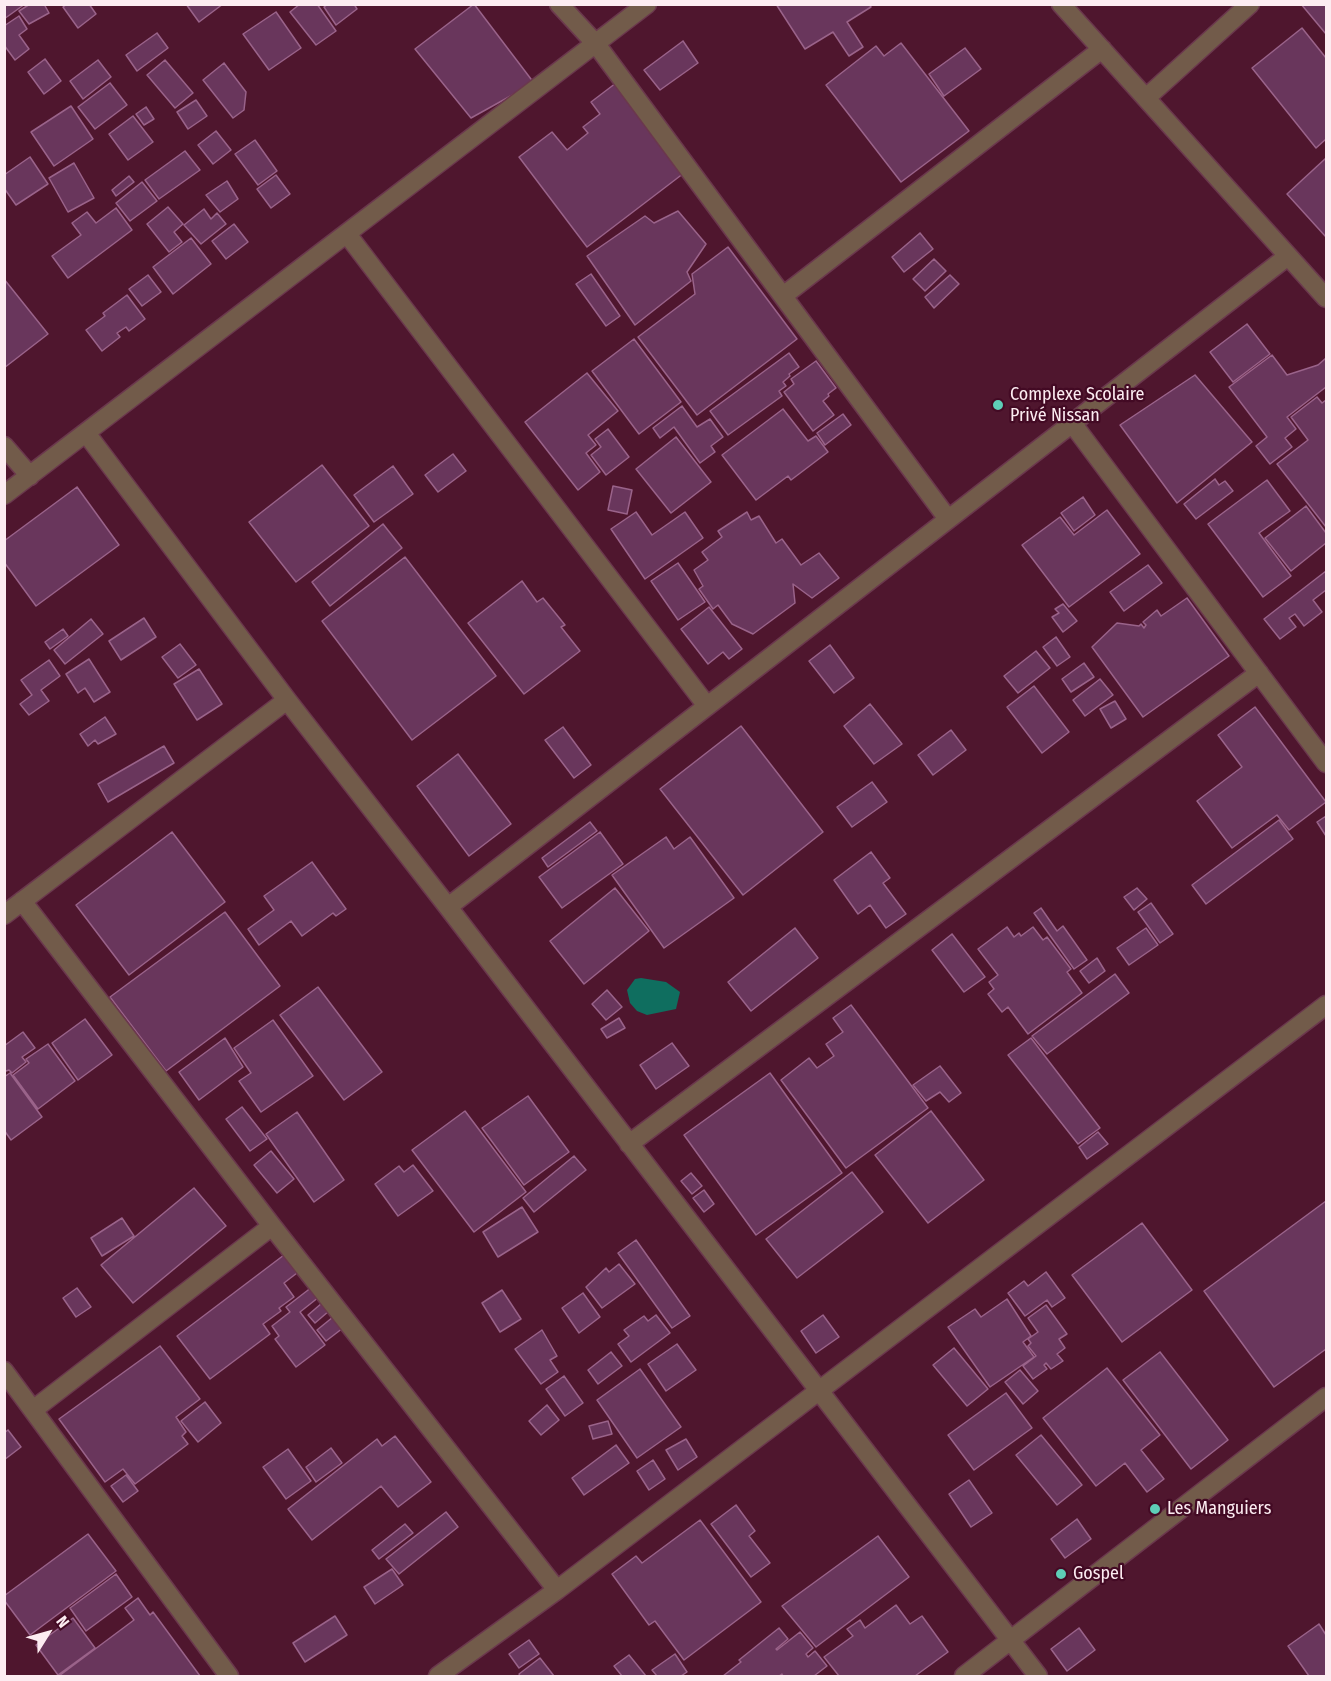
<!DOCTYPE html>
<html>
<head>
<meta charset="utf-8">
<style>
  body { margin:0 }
  #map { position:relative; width:1331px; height:1681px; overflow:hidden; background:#4f162e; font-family:"Fira Sans Condensed",sans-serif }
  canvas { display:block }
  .frame { position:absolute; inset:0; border:6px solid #fcecf1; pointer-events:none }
  .north { position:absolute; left:18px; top:1603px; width:60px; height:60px; -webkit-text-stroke:4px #430a24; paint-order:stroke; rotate:53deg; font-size:16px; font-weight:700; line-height:24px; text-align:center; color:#fcecf1 }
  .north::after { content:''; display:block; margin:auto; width:21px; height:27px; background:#fcecf1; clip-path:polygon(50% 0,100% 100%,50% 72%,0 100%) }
</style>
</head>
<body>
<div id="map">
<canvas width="1331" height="1681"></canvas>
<div class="frame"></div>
<div class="north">N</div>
</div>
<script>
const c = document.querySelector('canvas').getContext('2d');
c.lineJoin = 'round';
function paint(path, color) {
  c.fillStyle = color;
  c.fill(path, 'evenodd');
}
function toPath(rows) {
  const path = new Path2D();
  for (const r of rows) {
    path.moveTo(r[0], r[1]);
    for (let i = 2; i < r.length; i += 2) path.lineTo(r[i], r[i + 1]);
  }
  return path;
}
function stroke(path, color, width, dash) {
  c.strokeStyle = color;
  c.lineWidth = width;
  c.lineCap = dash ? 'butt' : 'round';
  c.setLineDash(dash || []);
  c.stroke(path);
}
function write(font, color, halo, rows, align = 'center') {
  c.font = font + ' "Fira Sans Condensed",sans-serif';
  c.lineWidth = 4.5;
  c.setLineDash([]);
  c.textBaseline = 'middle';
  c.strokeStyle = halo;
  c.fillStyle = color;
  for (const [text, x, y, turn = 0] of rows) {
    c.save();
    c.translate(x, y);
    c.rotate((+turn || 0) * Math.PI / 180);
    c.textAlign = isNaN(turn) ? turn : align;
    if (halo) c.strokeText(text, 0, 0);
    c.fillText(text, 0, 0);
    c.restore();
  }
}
const water = toPath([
  [641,978,666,982,680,992,676,1009,647,1015,637,1011,630,1003,627,990,635,979]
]);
const building = toPath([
  [4,4,25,4,4,19,4,4],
  [30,4,44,4,49,13,29,24,19,11,30,4],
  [67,4,89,4,96,14,78,28,63,7,67,4],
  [186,4,223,4,199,22,186,4],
  [300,4,317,4,336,31,316,45,290,12,300,4],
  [328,4,354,4,357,9,336,25,324,7,328,4],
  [474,4,534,83,471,118,415,49,474,4],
  [776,4,869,4,871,7,847,22,863,47,849,56,833,32,805,49,776,4],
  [1301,4,1326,4,1326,34,1301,4],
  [276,12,301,48,269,70,243,34,276,12],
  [19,16,27,29,19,35,29,49,15,60,4,45,4,26,19,16],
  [1302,28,1326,58,1326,139,1316,148,1252,68,1302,28],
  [157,33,168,48,137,71,126,55,157,33],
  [683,41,698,63,660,90,644,70,683,41],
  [901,43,969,131,901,182,826,85,876,46,884,56,901,43],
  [965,48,981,69,944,96,929,74,965,48],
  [45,59,61,81,44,94,28,72,45,59],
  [98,60,111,77,83,99,70,81,98,60],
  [165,60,193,93,175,108,147,75,165,60],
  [224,63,246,92,244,110,233,118,203,80,224,63],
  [110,83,127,105,95,129,78,107,110,83],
  [616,83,684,173,587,247,519,157,552,132,567,150,588,133,583,127,600,114,591,102,616,83],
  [196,100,207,116,188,129,177,112,196,100],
  [71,106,93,139,54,166,31,132,71,106],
  [146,107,154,119,144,125,136,114,146,107],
  [133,116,153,142,128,160,109,134,133,116],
  [216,131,231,150,213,164,198,145,216,131],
  [255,140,277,171,258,185,235,154,255,140],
  [185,151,200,170,159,199,145,180,185,151],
  [30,157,48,184,16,205,4,188,4,175,30,157],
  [1326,158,1326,237,1287,194,1326,158],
  [74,163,94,198,68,212,49,178,74,163],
  [276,175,290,194,271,208,257,189,276,175],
  [129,176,134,182,116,196,112,190,129,176],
  [227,181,238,199,220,212,206,195,227,181],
  [142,182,157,201,130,221,116,203,142,182],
  [168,207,183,224,174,232,182,242,169,252,147,224,168,207],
  [116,208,132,230,68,278,52,256,81,235,72,223,87,212,96,223,116,208],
  [204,209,211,219,217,213,226,224,201,244,184,225,204,209],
  [678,211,706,244,687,272,691,281,635,325,587,256,645,216,654,223,678,211],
  [234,224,248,242,226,259,212,241,234,224],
  [920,233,933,249,904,272,892,257,920,233],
  [191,238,211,264,173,294,153,267,191,238],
  [728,247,797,339,697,415,638,337,695,294,692,274,728,247],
  [934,259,946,271,925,291,913,279,934,259],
  [591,274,620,316,606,326,576,284,591,274],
  [148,275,161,292,142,306,129,289,148,275],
  [950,275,959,284,934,308,925,297,950,275],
  [4,279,48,334,4,368,4,279],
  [127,295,145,319,129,331,126,327,117,333,120,337,102,351,86,330,105,316,103,313,127,295],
  [1247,324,1270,354,1233,382,1210,352,1247,324],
  [634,339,681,402,639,434,592,371,634,339],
  [789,353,799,367,789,374,790,376,783,382,786,386,779,391,782,396,728,435,710,411,789,353],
  [1272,355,1287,375,1318,365,1326,358,1326,387,1287,417,1296,429,1285,438,1292,447,1270,464,1256,446,1267,437,1229,387,1272,355],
  [816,361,836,388,828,394,829,396,823,401,834,415,813,431,784,392,794,384,791,379,816,361],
  [587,373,618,411,588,435,596,445,586,453,600,472,578,490,525,422,587,373],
  [1195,375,1252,442,1177,503,1120,425,1195,375],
  [1317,397,1322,403,1326,400,1326,527,1277,464,1308,440,1291,417,1317,397],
  [682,406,697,427,710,419,723,437,711,446,715,452,700,463,674,427,660,438,653,428,682,406],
  [783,409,808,441,816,436,828,452,791,480,788,476,756,500,722,455,783,409],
  [843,414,851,425,825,445,817,433,843,414],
  [608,429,629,457,606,475,591,455,601,447,595,439,608,429],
  [676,437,711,482,671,513,636,469,676,437],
  [453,454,466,471,438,492,425,475,453,454],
  [322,465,369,526,296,582,249,522,322,465],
  [393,466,413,494,374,522,354,495,393,466],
  [1215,479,1219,485,1225,481,1233,491,1196,519,1184,504,1215,479],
  [1267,480,1290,511,1259,533,1291,576,1263,597,1208,524,1267,480],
  [613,486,632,490,627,514,608,510,613,486],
  [77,487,119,545,36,606,4,562,4,541,77,487],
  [1083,497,1095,515,1074,531,1061,513,1083,497],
  [1306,506,1326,533,1326,543,1291,571,1265,538,1306,506],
  [1107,510,1140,554,1069,607,1022,545,1060,517,1074,535,1107,510],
  [636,512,652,535,685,512,703,538,645,579,611,529,636,512],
  [747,512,751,520,759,516,776,543,782,539,801,565,819,553,839,578,812,598,793,584,795,603,753,634,732,624,718,605,713,609,699,589,703,586,694,570,708,560,702,552,722,537,718,531,747,512],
  [383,524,402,548,330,606,312,582,383,524],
  [405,557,496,676,412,740,322,621,405,557],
  [678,563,705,602,678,620,651,581,678,563],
  [1148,565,1162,583,1124,611,1110,592,1148,565],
  [1326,571,1326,590,1313,600,1322,612,1304,626,1295,614,1289,618,1296,627,1280,639,1264,619,1326,571],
  [522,581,537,602,543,598,565,625,561,627,580,651,524,694,468,623,522,581],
  [1187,598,1229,656,1143,717,1092,647,1117,623,1139,626,1141,624,1144,628,1146,625,1143,622,1157,610,1161,616,1187,598],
  [1063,604,1077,621,1063,632,1052,617,1059,613,1055,609,1063,604],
  [709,607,742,649,729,659,723,652,708,664,681,629,709,607],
  [144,618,156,637,121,660,109,641,144,618],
  [91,619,103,634,65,664,54,650,91,619],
  [63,629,68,636,50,649,45,642,63,629],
  [1056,637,1070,657,1057,666,1043,647,1056,637],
  [180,644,196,665,178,678,162,657,180,644],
  [830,645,854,678,834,693,809,661,830,645],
  [1036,651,1050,668,1018,693,1004,676,1036,651],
  [89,659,110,692,94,702,85,688,78,693,66,674,89,659],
  [49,660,60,676,41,690,49,701,29,715,20,704,32,695,21,680,49,660],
  [1084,663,1094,677,1071,692,1062,679,1084,663],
  [199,669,222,704,197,720,174,684,199,669],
  [1100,679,1113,695,1085,716,1073,700,1100,679],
  [1034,686,1069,732,1042,753,1007,707,1034,686],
  [1115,701,1126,719,1111,728,1100,709,1115,701],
  [870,704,902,744,874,764,844,726,870,704],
  [1255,707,1326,802,1289,830,1277,815,1232,848,1197,801,1242,767,1218,735,1255,707],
  [105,717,116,734,98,744,95,740,88,746,80,734,105,717],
  [741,726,823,832,743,895,660,789,741,726],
  [563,727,591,765,574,778,545,740,563,727],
  [951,730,966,750,933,775,918,755,951,730],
  [164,746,174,763,108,802,98,784,164,746],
  [458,754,511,824,469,856,417,786,458,754],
  [872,782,887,802,852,827,837,807,872,782],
  [1326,816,1326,836,1317,822,1326,816],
  [1279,820,1293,839,1206,904,1192,885,1279,820],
  [590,822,597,831,548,867,542,858,590,822],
  [172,832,225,902,129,975,76,905,172,832],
  [600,832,623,864,562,908,539,877,600,832],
  [666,837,674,849,690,837,734,898,664,948,612,875,666,837],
  [871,852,890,878,883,883,906,914,886,928,870,905,858,914,834,880,871,852],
  [312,862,346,909,336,916,333,913,302,936,291,921,259,945,248,929,274,910,264,896,312,862],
  [615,888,649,931,584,984,550,941,615,888],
  [1137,888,1147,899,1134,910,1124,897,1137,888],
  [1151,903,1173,934,1160,943,1138,912,1151,903],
  [1041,908,1057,931,1063,926,1087,960,1074,969,1034,913,1041,908],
  [225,912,280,986,166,1071,110,997,225,912],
  [1007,927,1014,937,1019,933,1021,936,1033,927,1043,940,1047,937,1071,969,1067,972,1082,993,1028,1034,1008,1007,1002,1012,988,994,994,989,989,982,998,975,978,949,1007,927],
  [795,928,818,958,751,1011,728,982,795,928],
  [1146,928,1158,945,1129,965,1117,948,1146,928],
  [952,934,985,977,964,992,932,950,952,934],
  [1097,958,1105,971,1089,983,1080,971,1097,958],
  [1115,974,1129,993,1047,1054,1032,1036,1115,974],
  [318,987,382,1072,344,1100,280,1015,318,987],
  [607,990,622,1007,606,1020,592,1004,607,990],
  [851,1005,928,1108,846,1168,781,1080,809,1058,817,1068,834,1056,826,1044,843,1032,833,1018,851,1005],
  [619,1018,625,1028,607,1038,601,1029,619,1018],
  [85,1019,112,1055,78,1080,52,1043,85,1019],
  [273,1020,313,1076,261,1112,239,1081,251,1073,234,1048,273,1020],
  [23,1032,35,1048,22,1057,26,1062,12,1073,9,1070,6,1071,4,1069,4,1046,23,1032],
  [225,1038,243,1067,199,1100,179,1072,225,1038],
  [1031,1038,1100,1128,1078,1144,1008,1055,1031,1038],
  [672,1043,689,1066,656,1089,640,1065,672,1043],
  [48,1044,75,1081,38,1109,13,1075,29,1063,26,1059,48,1044],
  [940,1066,961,1093,949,1102,940,1092,926,1101,913,1085,940,1066],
  [10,1073,42,1117,11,1140,4,1130,4,1077,10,1073],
  [770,1073,842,1173,756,1235,684,1135,770,1073],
  [528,1096,569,1152,524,1185,482,1128,528,1096],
  [242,1107,267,1139,250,1151,226,1119,242,1107],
  [465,1111,526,1192,474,1232,412,1150,465,1111],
  [931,1111,984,1180,928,1223,875,1155,931,1111],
  [297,1112,344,1180,314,1202,266,1134,297,1112],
  [1098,1132,1108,1144,1087,1159,1079,1147,1098,1132],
  [271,1151,294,1179,277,1193,254,1165,271,1151],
  [574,1156,586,1170,534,1212,523,1198,574,1156],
  [413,1165,433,1191,398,1216,375,1184,399,1166,404,1172,413,1165],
  [852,1172,883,1212,797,1278,766,1239,852,1172],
  [691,1173,702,1186,692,1194,681,1181,691,1173],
  [194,1188,226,1226,133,1303,101,1265,194,1188],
  [704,1190,714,1204,704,1212,693,1198,704,1190],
  [1326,1201,1326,1349,1274,1387,1204,1291,1326,1201],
  [522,1207,538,1232,498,1257,483,1232,522,1207],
  [122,1218,134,1236,102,1256,91,1238,122,1218],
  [1142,1223,1192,1290,1122,1342,1072,1275,1142,1223],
  [636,1240,690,1316,672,1328,618,1253,636,1240],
  [284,1255,297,1273,284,1283,294,1297,279,1308,281,1311,263,1324,270,1334,210,1379,177,1336,284,1255],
  [619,1264,635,1284,602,1308,586,1287,606,1268,609,1272,619,1264],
  [1046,1272,1065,1298,1052,1307,1047,1300,1025,1316,1008,1293,1024,1281,1028,1286,1046,1272],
  [312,1287,319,1297,300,1312,325,1345,296,1367,275,1339,279,1336,272,1326,290,1312,286,1307,312,1287],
  [77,1288,91,1307,76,1317,63,1298,77,1288],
  [502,1290,521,1319,500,1332,482,1303,502,1290],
  [583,1293,600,1317,579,1333,562,1308,583,1293],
  [1007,1299,1031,1336,1023,1342,1034,1357,990,1387,948,1327,975,1309,981,1317,1007,1299],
  [322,1303,329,1311,315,1323,308,1315,322,1303],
  [1046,1305,1067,1334,1059,1339,1065,1348,1057,1354,1063,1361,1051,1369,1046,1363,1044,1365,1047,1369,1033,1379,1023,1366,1036,1356,1028,1346,1031,1343,1028,1339,1038,1332,1028,1318,1046,1305],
  [656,1315,670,1333,631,1362,618,1344,629,1336,624,1330,644,1316,648,1321,656,1315],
  [823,1315,839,1337,816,1353,801,1331,823,1315],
  [333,1317,343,1328,326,1341,317,1330,333,1317],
  [542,1330,557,1356,550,1360,558,1372,541,1384,515,1349,542,1330],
  [677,1344,696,1370,666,1391,648,1364,677,1344],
  [160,1346,200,1399,176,1417,186,1432,182,1436,188,1444,135,1484,123,1469,105,1482,59,1419,160,1346],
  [954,1348,988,1389,967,1406,933,1365,954,1348],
  [611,1352,622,1366,598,1384,588,1370,611,1352],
  [1160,1352,1228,1440,1191,1469,1123,1380,1160,1352],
  [1107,1368,1160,1435,1141,1450,1164,1479,1147,1492,1125,1463,1096,1486,1043,1418,1107,1368],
  [640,1369,681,1427,637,1458,597,1400,640,1369],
  [1020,1370,1038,1391,1023,1404,1005,1382,1020,1370],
  [564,1376,583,1403,565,1416,546,1389,564,1376],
  [1006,1393,1032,1428,974,1470,948,1435,1006,1393],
  [205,1402,221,1423,198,1442,181,1421,205,1402],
  [547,1405,559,1420,541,1435,529,1421,547,1405],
  [608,1421,612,1434,593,1439,589,1426,608,1421],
  [8,1430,21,1447,4,1460,4,1433,8,1430],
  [1041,1435,1082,1485,1057,1505,1016,1455,1041,1435],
  [395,1436,431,1482,398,1507,381,1486,312,1540,288,1509,377,1439,382,1446,395,1436],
  [686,1439,697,1457,678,1470,666,1450,686,1439],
  [616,1445,629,1463,584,1495,572,1478,616,1445],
  [331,1448,342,1463,316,1482,306,1467,331,1448],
  [288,1449,311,1481,286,1499,263,1467,288,1449],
  [653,1460,665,1479,649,1490,637,1471,653,1460],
  [126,1475,138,1491,123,1502,111,1486,126,1475],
  [969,1480,992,1513,971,1527,949,1494,969,1480],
  [736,1505,755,1531,749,1536,770,1563,751,1577,711,1524,736,1505],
  [446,1512,458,1527,399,1574,386,1559,446,1512],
  [1077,1519,1091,1539,1065,1558,1051,1539,1077,1519],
  [700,1520,761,1602,684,1660,655,1621,649,1625,612,1574,636,1556,642,1563,700,1520],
  [405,1524,413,1533,379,1559,372,1550,405,1524],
  [88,1534,116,1571,30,1635,4,1600,4,1596,88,1534],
  [878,1536,909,1577,816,1647,782,1606,878,1536],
  [392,1569,403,1585,375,1604,364,1587,392,1569],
  [116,1574,132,1597,86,1631,70,1608,116,1574],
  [138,1598,150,1615,153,1612,200,1676,59,1676,134,1620,125,1608,138,1598],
  [896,1605,910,1624,922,1616,948,1652,915,1676,839,1676,824,1657,853,1636,847,1629,860,1620,865,1628,896,1605],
  [335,1616,347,1635,305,1662,293,1643,335,1616],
  [73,1618,95,1648,58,1675,36,1645,73,1618],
  [1319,1624,1326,1635,1326,1676,1309,1676,1288,1646,1319,1624],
  [779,1628,788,1639,776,1649,777,1650,800,1632,813,1648,806,1654,808,1657,815,1651,827,1666,814,1676,783,1676,782,1674,779,1676,723,1676,741,1662,739,1660,779,1628],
  [1079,1628,1095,1650,1067,1671,1051,1649,1079,1628],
  [529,1640,539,1654,519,1668,509,1654,529,1640],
  [675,1654,687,1672,681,1676,657,1676,652,1670,675,1654],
  [629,1655,646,1676,622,1676,614,1666,629,1655],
  [540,1658,554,1676,520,1676,519,1674,540,1658]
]);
const street = toPath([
  [559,4,596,44,948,519],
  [1061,4,1326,298],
  [1146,98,1250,4],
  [347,234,707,706],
  [783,296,1102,49],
  [1072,423,1326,763],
  [86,433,287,700,448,907,1038,1676],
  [4,446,30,476],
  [4,495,647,4],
  [22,901,272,1226,557,1590],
  [448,907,1288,256],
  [4,915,287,700],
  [629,1144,1259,673],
  [4,1371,229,1676],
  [33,1410,272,1226],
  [438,1676,557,1590,1326,1005],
  [964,1676,1326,1397]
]);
const markers = [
  [998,405,6,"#5eceb7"],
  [1155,1509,6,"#5eceb7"],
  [1061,1574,6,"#5eceb7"]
];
const poiNames = [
  ["Complexe Scolaire",1010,395],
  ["Privé Nissan",1010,416],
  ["Les Manguiers",1167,1509],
  ["Gospel",1073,1574]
];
paint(water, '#0f6e5f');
paint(building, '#69365c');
stroke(building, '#9a638a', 1.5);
stroke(street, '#6b384d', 21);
stroke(street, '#725b4a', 18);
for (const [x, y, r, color] of markers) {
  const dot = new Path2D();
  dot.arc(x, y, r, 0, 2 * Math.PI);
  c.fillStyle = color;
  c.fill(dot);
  stroke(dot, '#430a24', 2);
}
write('18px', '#fcecf1', '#430a24', poiNames, 'left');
</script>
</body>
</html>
